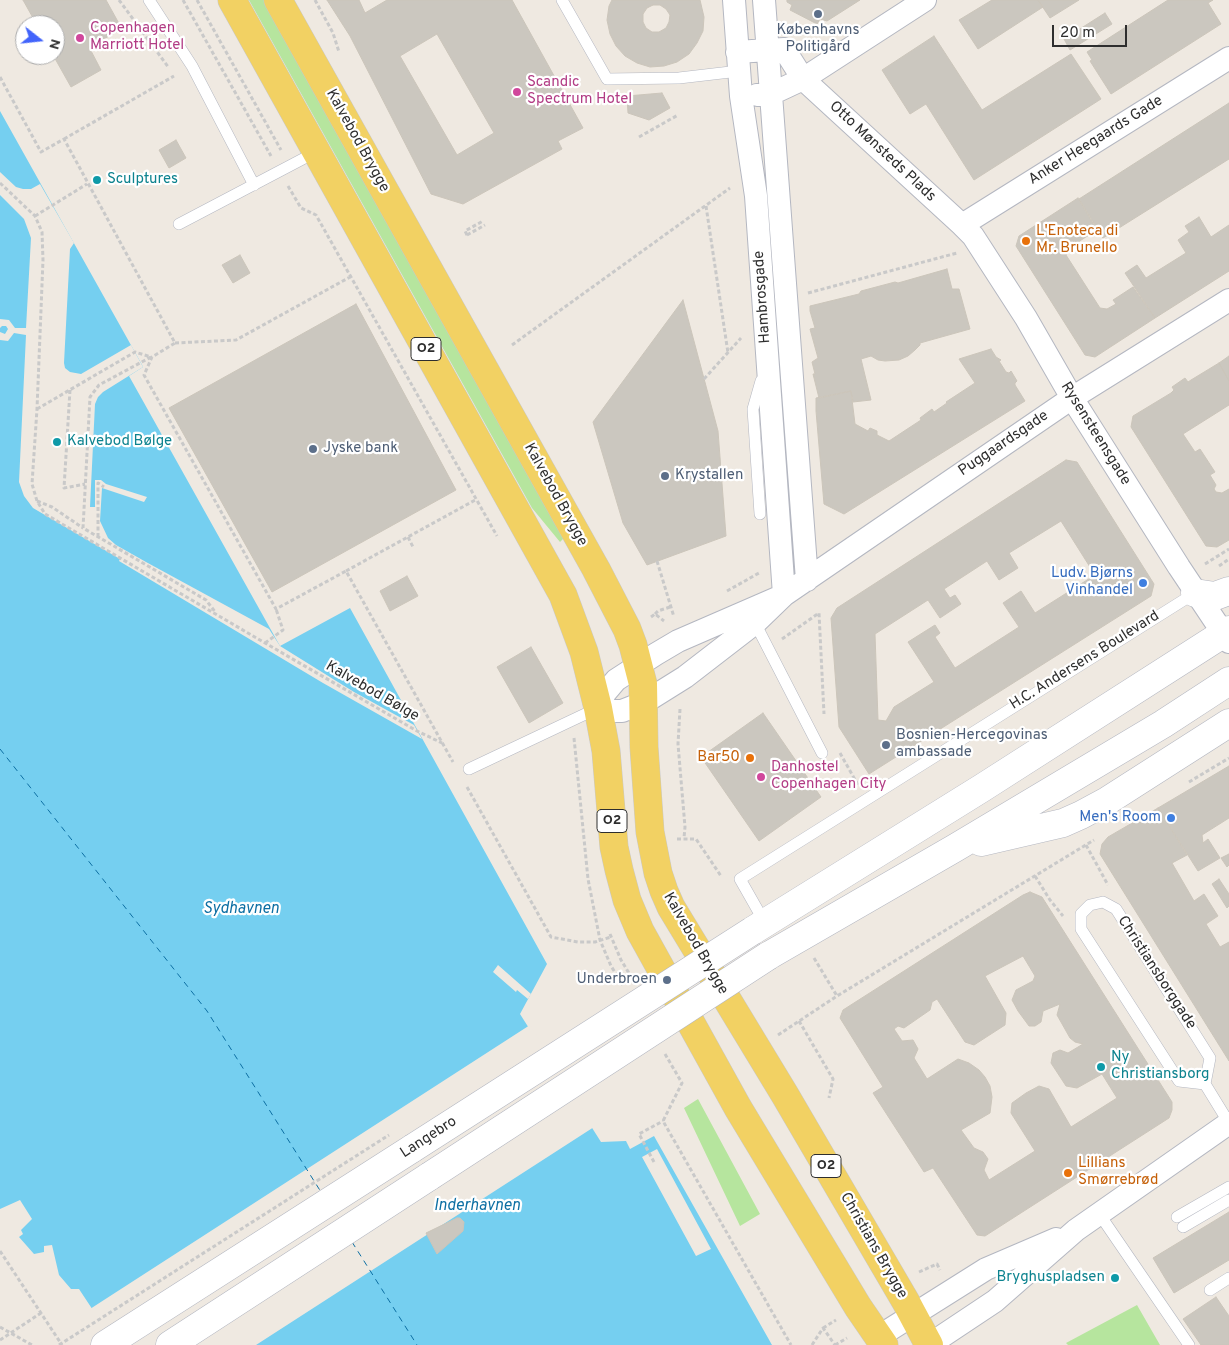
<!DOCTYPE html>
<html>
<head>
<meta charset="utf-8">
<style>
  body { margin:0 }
  #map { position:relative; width:1229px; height:1345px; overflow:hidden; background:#efe9e1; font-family:Overpass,sans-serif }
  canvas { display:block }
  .north { position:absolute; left:15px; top:15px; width:50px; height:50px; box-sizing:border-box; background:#fff; border:1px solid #ababab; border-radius:50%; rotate:106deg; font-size:14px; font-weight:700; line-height:20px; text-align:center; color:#2e2e2e }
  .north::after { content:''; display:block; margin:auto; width:18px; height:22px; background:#4264fb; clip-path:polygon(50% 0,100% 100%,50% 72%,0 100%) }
  .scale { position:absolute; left:1052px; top:25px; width:75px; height:22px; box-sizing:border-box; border:2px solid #2e2e2e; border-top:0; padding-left:6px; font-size:15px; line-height:18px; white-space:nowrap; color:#2e2e2e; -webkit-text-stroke:4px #fff; paint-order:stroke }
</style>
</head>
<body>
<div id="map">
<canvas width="1229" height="1345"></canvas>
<div class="north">N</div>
<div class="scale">20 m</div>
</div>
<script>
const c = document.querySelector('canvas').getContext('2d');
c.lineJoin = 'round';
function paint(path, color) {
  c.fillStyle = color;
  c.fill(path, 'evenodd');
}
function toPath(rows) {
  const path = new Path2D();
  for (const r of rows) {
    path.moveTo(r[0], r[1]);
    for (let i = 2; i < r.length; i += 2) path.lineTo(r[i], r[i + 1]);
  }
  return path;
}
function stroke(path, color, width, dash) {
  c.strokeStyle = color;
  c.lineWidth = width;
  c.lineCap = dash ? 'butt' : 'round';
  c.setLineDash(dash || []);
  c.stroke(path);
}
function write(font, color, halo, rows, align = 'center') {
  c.font = font + ' Overpass,sans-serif';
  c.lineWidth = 4.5;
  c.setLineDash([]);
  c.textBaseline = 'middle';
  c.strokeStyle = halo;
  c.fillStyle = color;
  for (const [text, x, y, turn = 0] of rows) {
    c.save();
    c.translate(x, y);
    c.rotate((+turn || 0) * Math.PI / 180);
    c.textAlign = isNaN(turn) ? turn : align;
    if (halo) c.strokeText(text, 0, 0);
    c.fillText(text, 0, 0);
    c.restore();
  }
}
const green = toPath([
  [249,0,264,0,564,538,560,542,532,508],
  [698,1099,760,1214,740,1226,684,1108],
  [1137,1305,1160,1345,1068,1345,1066,1343]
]);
const water = toPath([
  [0,111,141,363,143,367,129,376,280,646,350,608,547,964,520,1014,601,1142,626,1141,630,1149,654,1136,772,1345,116,1345,79,1289,71,1289,59,1275,52,1245,44,1246,44,1252,34,1254,19,1237,23,1234,21,1230,32,1219,20,1200,0,1209]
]);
const pier = toPath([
  [0,172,16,187,23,189,31,189,40,184,74,243,70,249,64,363,65,368,70,372,81,374,131,345,143,367,103,392,98,397,95,404,90,507,95,507,95,480,101,480,106,484,147,497,144,502,102,488,100,521,108,538,116,545,146,562,269,629,280,646,354,692,414,725,422,739,323,683,119,561,120,559,33,508,24,496,19,482,26,335,14,333,8,341,0,340,0,332,5,334,8,329,6,326,2,326,0,328,0,319,9,320,15,328,26,328,31,238,24,219,0,195],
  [498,965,531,994,528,999,517,990,516,992,493,972],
  [530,1025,594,1127,256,1345,113,1345,90,1309],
  [657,1149,711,1249,696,1256,642,1157]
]);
const ferry = toPath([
  [0,749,207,1011,321,1192],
  [352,1242,417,1345]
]);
const building = toPath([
  [23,0,106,0,122,29,89,47,101,70,71,87,53,55,55,55,55,25,37,25,23,0],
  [327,0,359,0,365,13,387,0,512,0,583,128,558,141,562,149,463,204,431,194,350,36,327,0],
  [437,34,494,133,457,155,400,56,437,34],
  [612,0,700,0,704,17,703,31,697,43,689,54,677,62,664,66,650,67,637,63,625,56,616,46,610,34,607,20,609,6,612,0],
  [653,5,660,5,666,9,670,15,669,22,666,28,659,32,652,32,646,28,643,22,643,14,647,8,653,5],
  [787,0,860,0,827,21,820,19,817,24,790,10,792,5,787,2,787,0],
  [992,0,1038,0,1043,7,978,49,959,20,992,0],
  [1038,0,1079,0,1050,18,1038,0],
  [1168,0,1213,0,1208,3,1221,24,1111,94,1090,61,1092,60,1087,52,1168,0],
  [1105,13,1112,24,1070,50,1064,39,1105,13],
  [934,36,982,110,1071,54,1101,99,974,180,926,104,910,114,882,70,934,36],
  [662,93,670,108,649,120,628,113,627,96,662,93],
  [1229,103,1229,159,1103,238,1079,199,1229,103],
  [176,140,186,158,169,168,159,150,176,140],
  [1078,198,1097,230,1067,249,1066,255,1100,308,1107,309,1116,304,1113,300,1133,287,1155,318,1095,357,1085,355,1016,246,1019,236,1078,198],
  [1199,217,1211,237,1229,225,1229,271,1155,318,1125,273,1137,265,1146,278,1186,253,1178,240,1189,232,1185,226,1199,217],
  [240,255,250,273,233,283,222,265,240,255],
  [947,269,952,289,959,289,970,329,920,343,920,345,915,350,908,356,899,360,885,361,878,360,871,356,861,359,871,400,853,402,851,391,819,398,813,374,815,374,812,362,818,358,810,329,815,328,810,311,810,306,859,294,861,291,895,282,898,283,947,269],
  [683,300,718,431,726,536,647,565,623,523,593,422,683,300],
  [356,304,456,490,272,592,169,408,356,304],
  [991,349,996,357,1001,360,999,361,1006,372,1009,373,1011,371,1017,381,1015,383,1015,385,1025,401,844,514,824,504,816,411,816,398,851,391,855,424,868,431,870,428,877,431,877,435,889,441,921,420,920,418,932,409,934,412,947,403,946,402,975,383,959,359,991,349],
  [1229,356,1229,381,1219,363,1229,356],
  [1219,363,1229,381,1229,405,1183,434,1195,452,1200,449,1215,472,1210,475,1216,485,1214,489,1216,492,1222,493,1229,489,1229,540,1217,547,1206,546,1131,427,1133,416,1171,393,1174,390,1172,387,1185,378,1188,382,1191,380,1219,363],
  [1066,460,1077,462,1154,584,1151,596,869,774,839,727,831,618,837,608,1066,460],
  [1061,521,1095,575,1035,613,1021,591,1003,603,1019,627,955,668,935,637,940,633,935,625,908,642,934,682,894,707,886,721,878,720,875,634,928,600,940,618,961,604,955,595,950,598,944,589,987,561,999,580,1018,568,1009,553,1061,521],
  [407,576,418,596,390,611,380,591,407,576],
  [531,647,563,703,529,723,497,667,531,647],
  [763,713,821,797,759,841,701,757,763,713],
  [1229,766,1229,818,1202,835,1203,843,1208,839,1220,858,1198,871,1158,808,1229,766],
  [1158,808,1187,855,1172,863,1194,901,1204,894,1218,916,1206,924,1220,947,1229,942,1229,1061,1100,854,1102,844,1108,837,1158,808],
  [1229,854,1229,865,1227,867,1221,858,1229,854],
  [1219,879,1229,894,1229,906,1227,908,1212,884,1219,879],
  [1030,892,1042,897,1172,1102,1172,1110,1169,1118,985,1236,977,1235,933,1168,924,1172,873,1093,883,1087,840,1018,843,1010,1023,895,1030,892],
  [1023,956,1035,976,1033,981,1016,990,1012,1000,1018,1011,1029,1026,1035,1026,1041,1022,1043,1011,1060,1004,1057,1015,1070,1038,1075,1042,1083,1044,1068,1053,1060,1050,1053,1053,1051,1063,1066,1086,1077,1088,1102,1074,1117,1098,1071,1127,1049,1089,1039,1086,1026,1093,1012,1103,1011,1113,1035,1151,989,1180,984,1170,988,1159,983,1152,974,1148,961,1130,990,1113,992,1097,990,1086,985,1077,979,1070,969,1063,958,1059,927,1079,914,1058,918,1049,913,1040,902,1041,894,1029,898,1026,904,1028,930,1010,932,1002,937,999,965,1042,974,1045,1005,1025,1006,1013,985,976,1023,956],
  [1229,1212,1229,1260,1174,1293,1153,1258,1229,1212],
  [457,1218,460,1218,464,1222,463,1231,437,1254,426,1233,457,1218],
  [1216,1297,1229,1316,1229,1345,1201,1345,1183,1319,1216,1297]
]);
const path = toPath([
  [119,0,169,68],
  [183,0,271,156],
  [197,0,281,150],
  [315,0,333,33,339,52],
  [0,77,41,152,64,139,175,343,152,357,144,375,276,609,346,571,453,762],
  [639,137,678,115],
  [64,139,174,76],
  [0,183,35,216,42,232,43,260,37,409,32,484,37,501,45,514,265,643,417,731,442,743],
  [288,186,301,208,316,215,497,536],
  [706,206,728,353],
  [35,216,87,184],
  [467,235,465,231,483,221],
  [467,235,485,225],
  [808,293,957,253],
  [175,343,236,340,350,277],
  [512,345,730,188],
  [151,357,99,385,90,397,83,528,206,600,216,613],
  [704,379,741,338],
  [70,390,64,488,85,484],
  [37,409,135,352,151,357],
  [37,501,52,507,83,528],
  [98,537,98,483,104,487],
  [408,537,413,547],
  [657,561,674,617],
  [1205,564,1229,549],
  [1219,566,1229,559],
  [346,571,477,499],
  [727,591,759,573],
  [655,614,658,611,670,607],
  [651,617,655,614,664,621],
  [782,639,819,613,824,714],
  [265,643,283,630,276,609],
  [680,709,678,744,685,827,684,838],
  [574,738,588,879,600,940,611,966,623,985],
  [840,753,858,785],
  [1189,782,1229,758],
  [467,787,551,937,578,942,595,942,611,937],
  [677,839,696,839,721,876],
  [1086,845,1108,885],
  [1035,876,1050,900,1063,916],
  [610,934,621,960,632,978],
  [814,958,837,996],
  [799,1021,833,1079,829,1098],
  [778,1035,837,996,1094,840],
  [665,1054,682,1083,663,1121,791,1345],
  [654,1162,639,1134,663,1121],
  [0,1251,62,1345],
  [919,1272,937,1264,940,1270],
  [0,1327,32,1345],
  [823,1328,836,1320],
  [0,1340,41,1313],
  [812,1345,823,1328,835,1345],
  [835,1345,847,1338]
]);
const service = toPath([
  [149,0,192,66,254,185],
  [562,0,607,79,679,78,739,71],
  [179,224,316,152],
  [760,514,753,409,761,381,765,381],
  [753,619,822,753],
  [469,769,598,708],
  [765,923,740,879,1195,593],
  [1205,1084,1179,1081,1081,929,1081,914,1090,905,1103,902,1116,909,1210,1058,1205,1084,1229,1123],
  [1100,1215,1189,1345],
  [1177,1217,1229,1187],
  [1183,1227,1229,1200],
  [1210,1290,1229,1278]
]);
const minor = toPath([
  [734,0,741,96,756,196,784,595],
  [764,0,807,580],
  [737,52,784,49,803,79,962,225,973,236,1026,318,1072,398,1179,567,1229,642],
  [757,95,771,94,803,79,925,0],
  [962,225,1229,58],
  [784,595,678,641,656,654,616,680,605,693,598,708,609,711,622,711,645,702,685,677,755,623,784,595,1072,398,1229,300],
  [878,1337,986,1269,1056,1239],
  [929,1345,995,1301,1076,1230,1229,1123]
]);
const tertiary = toPath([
  [1195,593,1215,596,1229,591],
  [981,842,1063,823,1081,815,1107,801,1229,723],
  [752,931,982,788,1229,630],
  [768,956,955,848,1163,724,1229,681],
  [105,1345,413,1148],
  [170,1345,430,1176]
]);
const primary = toPath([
  [232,0,563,595,584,652,598,708,606,751,614,847,619,870,627,900,640,931,738,1108,858,1307,884,1345],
  [278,0,596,569,627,629,633,645,643,684,644,747,650,832,658,873,664,891,671,907,785,1095,906,1302,929,1345]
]);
const pathBridge = toPath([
  [59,1345,389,1135]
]);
const tertiaryBridge = toPath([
  [413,1148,752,931],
  [430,1176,768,956]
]);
const markers = [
  [818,14,5,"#5c6f8a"],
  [80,38,5,"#d1479c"],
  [517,92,5,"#d1479c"],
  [97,180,5,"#0f9aa8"],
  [1026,241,5,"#e8710a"],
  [57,442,5,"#0f9aa8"],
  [313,449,5,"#5c6f8a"],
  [665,476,5,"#5c6f8a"],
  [1143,583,5,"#3f7fe0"],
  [886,745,5,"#5c6f8a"],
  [750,758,5,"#e8710a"],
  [761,777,5,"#d1479c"],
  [1171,818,5,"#3f7fe0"],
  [667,980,5,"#5c6f8a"],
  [1101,1067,5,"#0f9aa8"],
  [1068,1173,5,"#e8710a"],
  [1115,1278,5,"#0f9aa8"]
];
const shields = [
  [426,349,30],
  [612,821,30],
  [826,1166,30]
];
const shieldNames = [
  ["O2",426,349],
  ["O2",612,821],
  ["O2",826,1166]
];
const hotelNames = [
  ["Copenhagen",90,29],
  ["Marriott Hotel",90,46],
  ["Scandic",527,83],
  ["Spectrum Hotel",527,100],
  ["Danhostel",771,768],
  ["Copenhagen City",771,785]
];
const serviceNames = [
  ["Københavns",818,31,"center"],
  ["Politigård",818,48,"center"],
  ["Jyske bank",323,449],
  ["Krystallen",675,476],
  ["Bosnien-Hercegovinas",896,736],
  ["ambassade",896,753],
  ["Underbroen",657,980,"right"]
];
const streetNames = [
  ["Kalvebod Brygge",357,141,61],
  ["Anker Heegaards Gade",1096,141,-32],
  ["Otto Mønsteds Plads",882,152,43],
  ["Hambrosgade",763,297,-94],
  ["Rysensteensgade",1095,434,58],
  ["Puggaardsgade",1004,444,-34],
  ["Kalvebod Brygge",555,495,61],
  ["H.C. Andersens Boulevard",1085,661,-32],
  ["Kalvebod Bølge",372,692,30],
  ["Kalvebod Brygge",695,944,60],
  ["Christiansborggade",1156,973,57],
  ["Langebro",429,1138,-33],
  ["Christians Brygge",873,1246,60]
];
const cultureNames = [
  ["Sculptures",107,180],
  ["Kalvebod Bølge",67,442],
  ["Ny",1111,1058],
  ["Christiansborg",1111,1075],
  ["Bryghuspladsen",1105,1278,"right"]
];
const foodNames = [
  ["L'Enoteca di",1036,232],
  ["Mr. Brunello",1036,249],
  ["Bar50",740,758,"right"],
  ["Lillians",1078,1164],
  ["Smørrebrød",1078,1181]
];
const shopNames = [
  ["Ludv. Bjørns",1133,574],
  ["Vinhandel",1133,591],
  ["Men's Room",1161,818]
];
const waterNames = [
  ["Sydhavnen",241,910],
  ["Inderhavnen",477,1207]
];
paint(green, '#b6e59e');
paint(water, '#75cff0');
paint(pier, '#efe9e1');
stroke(ferry, '#0d6fa3', 1, [6, 5]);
paint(building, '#cbc7bf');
stroke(building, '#cbc5ba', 1);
stroke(service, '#b4b7c1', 12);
stroke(minor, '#b4b7c1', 24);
stroke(tertiary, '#b4b7c1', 29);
stroke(primary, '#c9c9c9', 29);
stroke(path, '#c9c9c9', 3, [4, 2.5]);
stroke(service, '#fff', 11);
stroke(minor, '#fff', 22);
stroke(tertiary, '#fff', 28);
stroke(primary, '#f2d163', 28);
stroke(tertiaryBridge, '#b4b7c1', 29, []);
stroke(pathBridge, '#c9c9c9', 3, [4, 2.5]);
stroke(tertiaryBridge, '#fff', 28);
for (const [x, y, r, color] of markers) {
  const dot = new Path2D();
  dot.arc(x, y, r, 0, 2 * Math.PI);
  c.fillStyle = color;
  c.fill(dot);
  stroke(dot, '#fff', 2);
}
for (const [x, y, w] of shields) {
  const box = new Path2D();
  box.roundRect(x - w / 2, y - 11.5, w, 23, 4);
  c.fillStyle = '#fff';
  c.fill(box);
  stroke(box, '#2e2e2e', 1);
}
write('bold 14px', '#2e2e2e', null, shieldNames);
write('15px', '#b23c85', '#fff', hotelNames, 'left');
write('15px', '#4e5e75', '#fff', serviceNames, 'left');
write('15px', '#2e2e2e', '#fff', streetNames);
write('15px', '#0d838f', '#fff', cultureNames, 'left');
write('15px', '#c56008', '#fff', foodNames, 'left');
write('15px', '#366cbe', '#fff', shopNames, 'right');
write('italic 16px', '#0d6fa3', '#fff', waterNames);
</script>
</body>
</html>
